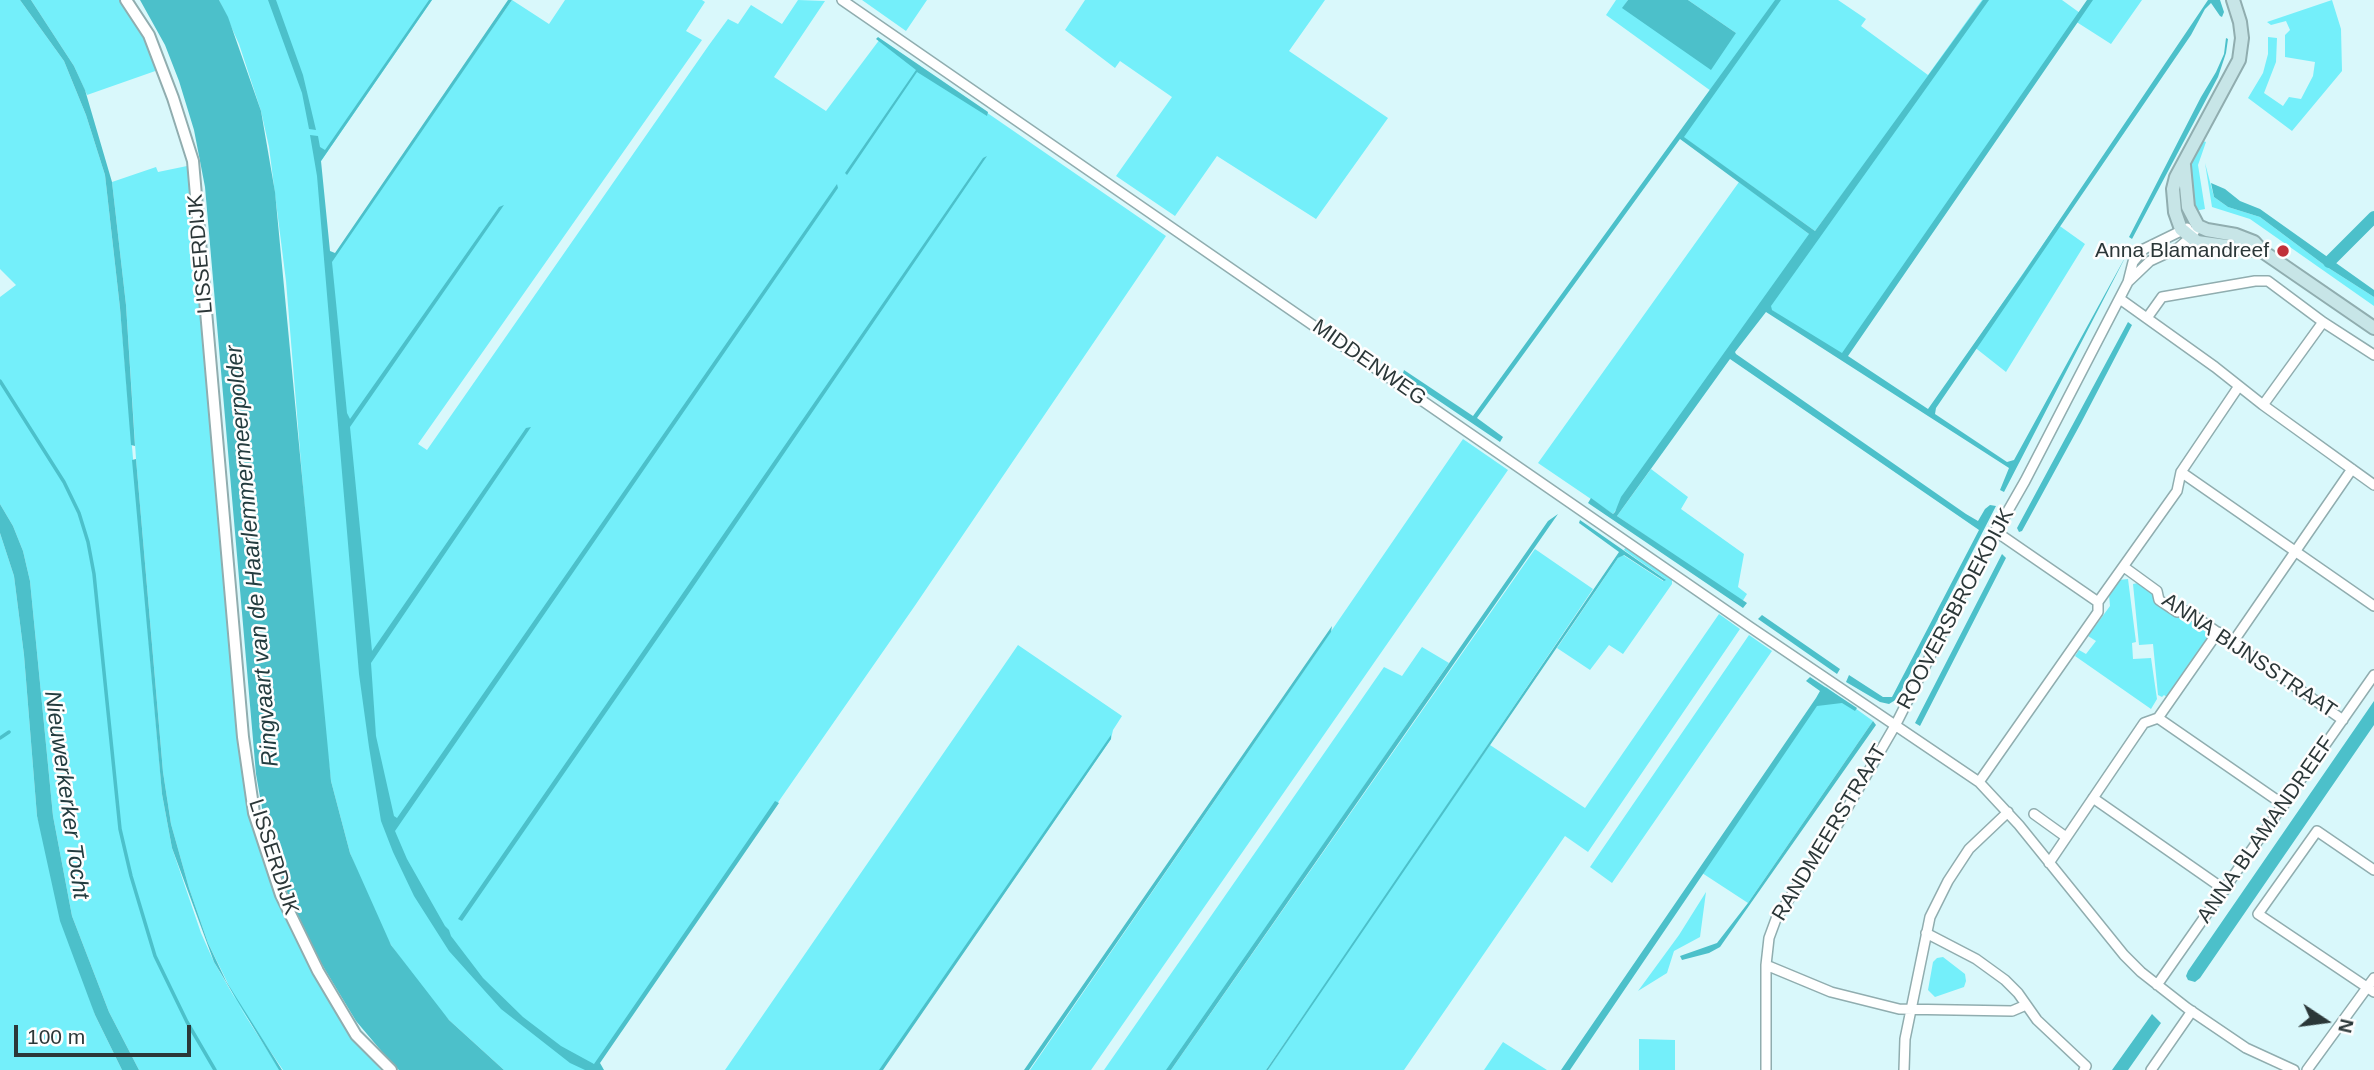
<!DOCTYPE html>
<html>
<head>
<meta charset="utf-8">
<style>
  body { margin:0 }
  #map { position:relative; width:2374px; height:1070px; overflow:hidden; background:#d9f8fb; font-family:Helvetica,sans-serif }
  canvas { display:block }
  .north { position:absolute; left:2290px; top:986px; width:70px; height:70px; -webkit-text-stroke:5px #fefefe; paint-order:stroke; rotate:103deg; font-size:19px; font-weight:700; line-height:28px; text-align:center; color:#2b3738 }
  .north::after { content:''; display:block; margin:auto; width:24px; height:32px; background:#2b3738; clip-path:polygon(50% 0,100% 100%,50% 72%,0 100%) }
  .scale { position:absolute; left:14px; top:1025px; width:177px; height:32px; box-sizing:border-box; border:4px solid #2b3738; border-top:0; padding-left:9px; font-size:21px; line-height:24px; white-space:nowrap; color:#2b3738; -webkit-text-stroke:5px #fefefe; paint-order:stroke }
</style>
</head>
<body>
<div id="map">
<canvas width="2374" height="1070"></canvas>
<div class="north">N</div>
<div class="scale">100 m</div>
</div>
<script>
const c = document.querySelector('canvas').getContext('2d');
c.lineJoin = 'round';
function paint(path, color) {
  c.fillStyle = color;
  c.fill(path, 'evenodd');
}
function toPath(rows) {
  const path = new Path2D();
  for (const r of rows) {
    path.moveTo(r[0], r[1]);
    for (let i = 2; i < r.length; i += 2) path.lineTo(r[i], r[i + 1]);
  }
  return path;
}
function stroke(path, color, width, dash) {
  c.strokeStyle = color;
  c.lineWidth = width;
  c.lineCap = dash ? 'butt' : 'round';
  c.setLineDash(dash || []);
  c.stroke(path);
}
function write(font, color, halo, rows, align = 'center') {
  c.font = font + ' Helvetica,sans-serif';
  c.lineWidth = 5;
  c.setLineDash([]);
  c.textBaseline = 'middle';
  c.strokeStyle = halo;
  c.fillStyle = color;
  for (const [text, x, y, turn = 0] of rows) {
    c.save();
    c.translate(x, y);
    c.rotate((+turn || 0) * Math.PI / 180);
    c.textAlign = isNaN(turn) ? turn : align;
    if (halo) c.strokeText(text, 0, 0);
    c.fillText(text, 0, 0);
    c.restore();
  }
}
const green = toPath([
  [0,0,20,0,64,61,86,115,105,175,120,308,162,794,172,848,201,933,214,962,236,1000,208,943,189,888,171,824,163,772,136,459,126,305,112,182,156,167,158,172,187,166,194,212,246,774,284,910,301,950,328,999,356,1041,381,1070,283,1070,238,1004,280,1070,139,1070,109,1012,72,916,53,816,30,581,23,551,13,526,0,504,0,297,16,285,0,269],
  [31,0,125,0,161,69,87,95,74,66],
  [219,0,432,0,319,164,328,264,512,0,549,24,565,0,702,0,705,2,686,31,702,40,418,444,427,450,709,45,728,19,738,24,751,5,782,24,798,0,825,1,774,77,826,111,880,39,1166,236,914,607,685,936,596,1068,598,1070,504,1070,449,1020,433,1003,391,945,376,918,350,853,331,781,319,682,286,281,269,147,261,111,239,44],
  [862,0,927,0,906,31],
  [1085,0,1325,0,1289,51,1388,118,1316,219,1217,156,1175,216,1116,176,1172,97,1120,61,1115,68,1065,30],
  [1616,0,1628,0,1623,8,1736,33,1688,0,1838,0,1866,19,1861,26,1928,75,1982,0,2062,0,2080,13,2089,0,2142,0,2111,44,2075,21,1843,357,1767,307,1855,177,1815,231,1683,137,1711,91,1606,15],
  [2332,0,2341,29,2342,71,2292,131,2248,98,2263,73,2268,54,2268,37,2277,38,2276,62,2264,93,2283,106,2289,97,2301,99,2313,76,2315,62,2285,57,2285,35,2290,30,2286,21,2271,25,2267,22],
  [2203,141,2206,142,2198,165,2205,209,2195,211,2188,181,2192,161],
  [2205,163,2214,197,2228,207,2260,217,2327,267,2374,297,2374,306,2250,219,2212,207],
  [1739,182,1809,234,1809,236,1613,514,1538,463],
  [2057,224,2085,244,2006,372,1973,346],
  [1463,439,1508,470,1091,1070,1030,1070],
  [1651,469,1688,497,1681,509,1744,554,1738,587,1747,594,1742,602,1617,516],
  [0,533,14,576,24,655,37,816,95,1015,122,1070,0,1070],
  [1627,545,1672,578,1672,584,1623,654,1609,645,1590,670,1557,648,1618,558,1623,555,1663,581,1665,579,1624,550],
  [1535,549,1593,589,1410,860,1490,745,1585,808,1719,614,1740,629,1588,852,1565,836,1404,1070,1268,1070,1314,1000,1266,1070,1171,1070],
  [2128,579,2136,642,2132,643,2133,659,2151,658,2157,699,2151,709,2075,656,2079,650,2086,654,2096,641,2088,636,2110,606,2109,595,2119,580],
  [2138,583,2214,636,2169,699,2164,695,2162,697,2158,695,2153,644,2139,645,2133,584],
  [1749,635,1772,651,1612,883,1590,867],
  [1018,645,1122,716,1113,730,1111,739,882,1070,725,1070],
  [1422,647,1449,663,1168,1070,1104,1070,1384,667,1402,676],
  [1826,687,1873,721,1748,903,1699,871],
  [1706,892,1700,937,1674,951,1667,973,1638,991,1679,935],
  [1943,957,1965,974,1966,981,1964,987,1935,997,1928,990,1933,962,1937,958],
  [1639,1039,1675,1040,1675,1070,1639,1070],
  [1503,1042,1547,1070,1484,1070]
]);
const water = toPath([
  [20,0,31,0,74,66,85,90,112,182,126,305,135,446,131,445,120,308,105,175,86,115,64,61],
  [140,0,219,0,228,17,261,111,275,192,331,781,350,853,391,945,449,1020,504,1070,399,1070,394,1066,356,1021,318,958,292,907,275,862,265,825,256,774,205,187,194,130,179,81,165,45],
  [268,0,276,0,303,75,316,130,309,129,302,93],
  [429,0,432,0,321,161,330,251,335,253,508,0,512,0,332,262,347,413,350,419,499,207,504,205,350,427,372,651,526,428,531,427,371,663,376,736,394,816,397,818,837,184,838,188,395,831,407,859,445,926,449,930,451,936,483,978,523,1017,561,1046,594,1064,775,801,779,803,600,1063,604,1070,585,1070,570,1063,501,1009,449,951,414,896,393,852,381,821,369,747,359,674,317,176,310,135,318,136,320,147,325,150],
  [1628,0,1688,0,1736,33,1711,70,1622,8],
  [1775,0,1781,0,1684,137,1815,231,1983,0,1989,0,1771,306,1772,310,1842,353,2087,0,2093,0,1848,356,1928,409,2023,274,2208,0,2220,0,2224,12,2222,17,2220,16,2211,3,2205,9,2191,35,1936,408,1935,414,2007,462,2014,460,2128,252,2004,492,2000,490,2009,468,1766,312,1735,352,1736,354,1966,514,1978,521,1985,509,1990,505,1996,506,1897,699,1889,704,1880,702,1846,682,1849,675,1883,697,1892,697,1979,530,1730,359,1617,516,1747,603,1743,608,1588,503,1591,498,1613,514,1615,512,1621,497,1809,234,1680,139,1477,418,1503,437,1500,442,1402,376,1404,370,1473,416],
  [878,37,988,112,987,116,917,72,847,175,845,173,916,70,876,39],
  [2226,38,2228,39,2226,53,2218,77,2132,239,2129,237,2201,97,2216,72,2224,54],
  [987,156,689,593,462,921,458,919,983,158],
  [2211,183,2225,189,2240,201,2260,209,2374,290,2374,297,2327,267,2260,217,2228,207,2214,197],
  [2128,322,2132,325,2081,423,2022,531,2019,532,2017,528],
  [136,459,163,772,171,824,189,888,208,943,226,981,282,1070,279,1070,214,962,172,848,162,794,132,460],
  [0,504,13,526,23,551,30,581,53,816,72,916,109,1012,139,1070,122,1070,95,1015,60,921,37,816,24,655,14,576,0,533],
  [1558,514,1171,1070,1166,1070,1548,521],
  [1580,520,1666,580,1664,581,1624,555,1618,558,1268,1070,1266,1070,1619,552,1579,523],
  [2002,554,2006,558,1920,726,1915,723],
  [1762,615,1840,669,1837,674,1758,619],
  [1332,626,1331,632,1029,1070,1024,1070],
  [1810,677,1857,708,1855,711,1842,703,1817,706,1570,1070,1561,1070,1816,698,1820,691,1806,681],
  [2374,701,2374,725,2200,978,2195,982,2188,980,2186,976,2188,971],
  [1873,721,1876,725,1720,947,1709,953,1682,960,1680,956,1717,943,1748,903],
  [1111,735,1111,739,883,1070,879,1070],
  [2152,1014,2161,1023,2128,1070,2112,1070]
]);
const stream = toPath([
  [0,381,64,482,79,513,88,542,94,574,120,829,131,876,155,956,187,1022,215,1070],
  [0,738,9,732]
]);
const canal = toPath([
  [2329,262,2374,217]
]);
const minor = toPath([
  [842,0,1750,627,1979,782,2019,825,2124,955,2141,972,2187,1008,2246,1048,2294,1070],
  [2128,282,2133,262,2144,249,2187,228],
  [2120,299,2215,367,2263,405,2374,485],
  [2147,318,2162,297,2255,281,2268,281,2323,322,2374,355],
  [2263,405,2323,322],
  [2181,472,2374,606],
  [1995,531,2098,602],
  [2124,567,2157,591,2159,600,2177,612,2187,611,2343,720],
  [2233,642,2352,469],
  [2158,718,2284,805],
  [1979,782,2098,612,2098,602,2177,491,2181,472,2239,386],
  [2093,798,2225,890],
  [2034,814,2066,837],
  [2049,863,2144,723,2158,718,2218,632],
  [2374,870,2317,831,2258,914,2374,992],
  [1926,933,1976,959,2005,980,2018,993,2037,1020,2086,1066,2084,1070],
  [1766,965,1831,992,1899,1009,2012,1011,2026,1005],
  [2157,985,2374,675],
  [1766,1070,1766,965,1769,938,1776,919,1838,824,1896,724,1969,579,2025,481,2128,282,2150,261,2178,248,2190,238,2198,226],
  [1904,1070,1905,1039,1930,917,1948,881,1969,849,2008,812],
  [2151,1070,2192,1011],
  [2307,1070,2374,978]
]);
const tertiary = toPath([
  [126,0,149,35,173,98,193,161,243,737,254,813,281,895,318,971,356,1035,391,1070]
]);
const secondary = toPath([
  [2233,0,2240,22,2242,38,2239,60,2176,177,2173,189,2175,212,2181,229,2197,242,2262,251],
  [2184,165,2188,207,2198,226,2207,230,2236,235,2254,242,2262,251,2374,328]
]);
const markers = [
  [2283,251,7,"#c03039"]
];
const poiNames = [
  ["Anna Blamandreef",2269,251]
];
const streetNames = [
  ["LISSERDIJK",201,254,-95],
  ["MIDDENWEG",1369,363,35],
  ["ROOVERSBROEKDIJK",1956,609,-62],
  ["ANNA BIJNSSTRAAT",2249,656,34],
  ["ANNA BLAMANDREEF",2266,830,-55],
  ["RANDMEERSTRAAT",1830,833,-59],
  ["LISSERDIJK",273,857,72]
];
const waterNames = [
  ["Ringvaart van de Haarlemmermeerpolder",253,556,-95],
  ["Nieuwerkerker Tocht",66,795,82]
];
paint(green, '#74effa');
paint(water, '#4cc0ca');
stroke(stream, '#4cc0ca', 3.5);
stroke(canal, '#4cc0ca', 12);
stroke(minor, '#90adaf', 12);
stroke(tertiary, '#90adaf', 14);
stroke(secondary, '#90adaf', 16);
stroke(minor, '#fff', 9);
stroke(tertiary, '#fff', 10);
stroke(secondary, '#c7e5e7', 12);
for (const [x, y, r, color] of markers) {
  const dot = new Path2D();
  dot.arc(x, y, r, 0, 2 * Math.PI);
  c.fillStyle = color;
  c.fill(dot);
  stroke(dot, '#fefefe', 2.5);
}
write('21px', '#2b3738', '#fefefe', poiNames, 'right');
write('21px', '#2b3738', '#fefefe', streetNames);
write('italic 23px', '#233c3f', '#fefefe', waterNames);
</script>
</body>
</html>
